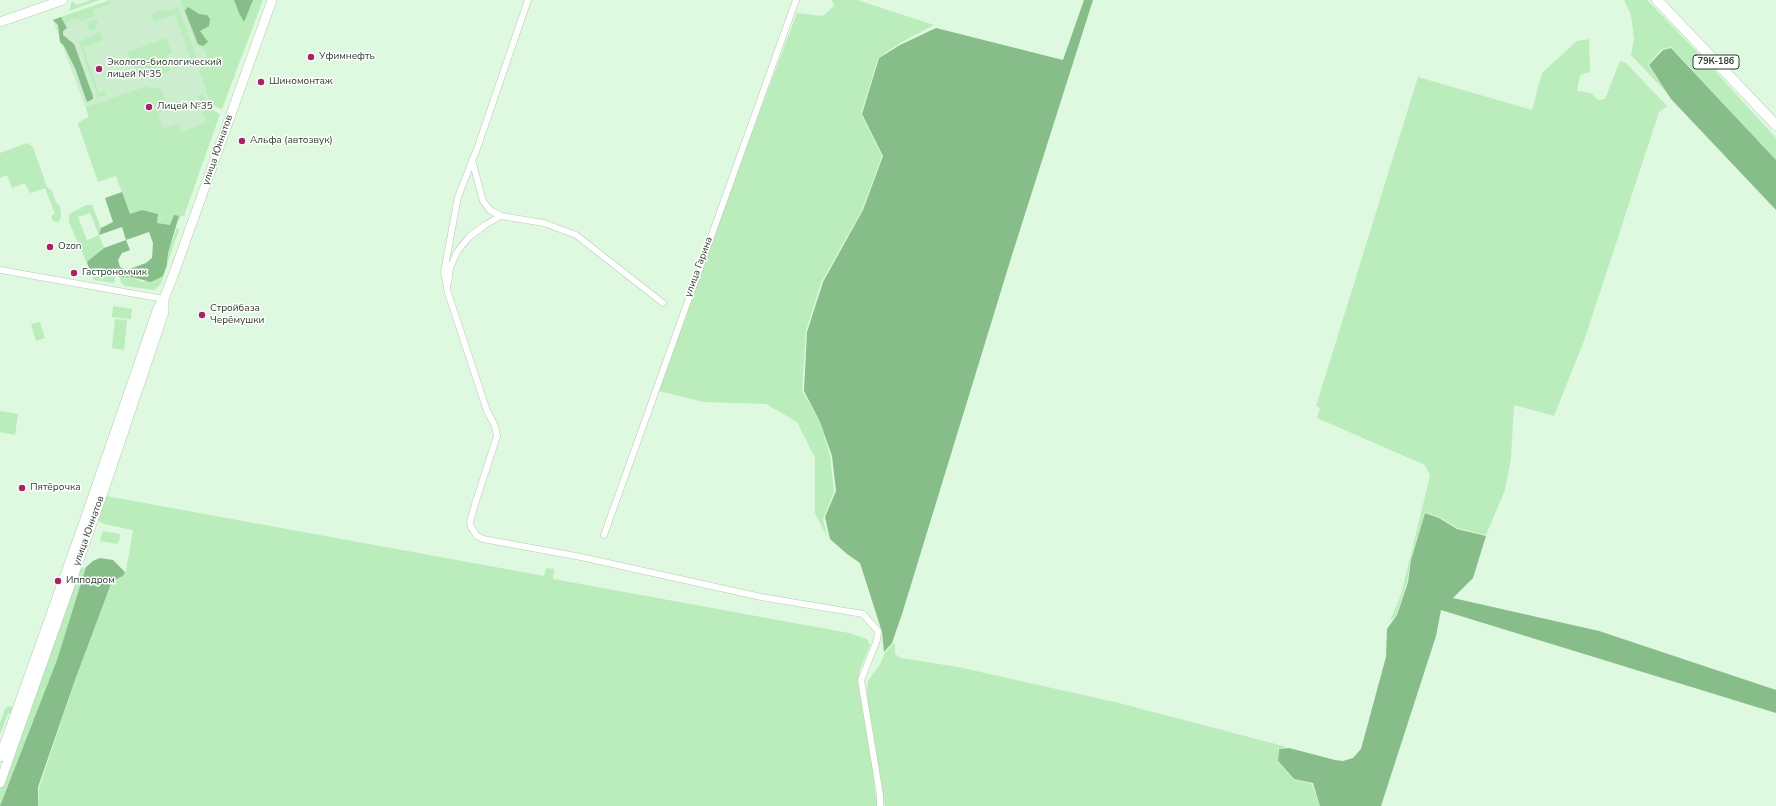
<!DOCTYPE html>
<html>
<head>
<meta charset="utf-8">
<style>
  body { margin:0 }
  canvas { display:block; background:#def9df }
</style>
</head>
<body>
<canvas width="1776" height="806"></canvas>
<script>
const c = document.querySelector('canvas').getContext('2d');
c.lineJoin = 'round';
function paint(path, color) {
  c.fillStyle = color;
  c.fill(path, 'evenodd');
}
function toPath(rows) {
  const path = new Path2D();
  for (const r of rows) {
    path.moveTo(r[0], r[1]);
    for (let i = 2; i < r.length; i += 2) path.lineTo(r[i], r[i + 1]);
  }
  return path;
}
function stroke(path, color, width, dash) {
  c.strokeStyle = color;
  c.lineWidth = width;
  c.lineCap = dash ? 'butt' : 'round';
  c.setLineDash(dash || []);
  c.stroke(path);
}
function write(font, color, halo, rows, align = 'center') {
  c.font = font + ' "Nunito Sans",sans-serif';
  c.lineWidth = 3;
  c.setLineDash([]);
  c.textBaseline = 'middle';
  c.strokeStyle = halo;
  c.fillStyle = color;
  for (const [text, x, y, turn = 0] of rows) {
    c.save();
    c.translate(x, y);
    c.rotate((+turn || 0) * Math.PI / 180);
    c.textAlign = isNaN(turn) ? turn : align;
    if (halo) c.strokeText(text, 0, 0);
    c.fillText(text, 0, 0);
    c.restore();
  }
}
const built = toPath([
  [110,0,231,0,241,30,178,199,130,214,115,173,89,117,53,20]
]);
const green = toPath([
  [91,0,99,0,69,11,72,1,77,5],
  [110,0,112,3,93,10,95,16,80,21,78,18,65,23,61,17],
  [180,0,263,0,222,109,211,105,199,69,209,62,203,47,197,46],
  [832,0,857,0,934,25,900,43,878,58,861,114,882,156,862,210,821,283,806,331,802,390,820,423,830,455,834,492,823,519,827,537,815,513,815,458,797,422,766,404,704,402,658,391,716,228,797,13,823,16,834,6],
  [1624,0,1647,0,1706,61,1776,138,1776,160,1671,47,1662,49,1648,65,1668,94,1631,55,1634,39,1631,15],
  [178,7,197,58,191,60,175,15,154,22,151,14,165,9,166,11],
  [96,19,98,24,95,29,90,31,87,22],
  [100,32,103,40,83,47,99,93,105,91,106,95,98,98,79,42],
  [167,38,172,53,166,55,170,69,181,66,181,67,141,80,127,52],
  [1589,39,1590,72,1580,75,1577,91,1591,93,1598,100,1605,99,1620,61,1626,63,1667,106,1659,112,1585,338,1554,416,1514,405,1511,458,1505,490,1486,535,1457,528,1439,517,1425,512,1411,558,1407,582,1396,616,1390,621,1401,595,1430,476,1425,465,1317,418,1320,408,1316,406,1418,77,1532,110,1542,73,1577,41],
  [147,86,151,89,160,88,163,93,168,110,158,114,163,129,178,123,182,132,206,122,197,96,203,94,209,108,220,114,184,216,181,216,178,222,179,216,170,225,157,223,158,214,142,210,130,214,116,176,98,182,78,124,79,122,89,117,86,107],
  [27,143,33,147,47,187,52,191,56,203,60,206,61,216,59,222,53,221,51,216,55,214,45,188,30,193,25,183,12,188,7,175,0,178,0,153],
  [86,205,92,205,101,228,99,235,104,248,94,258,96,270,113,271,116,276,114,283,94,280,69,222,69,214],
  [90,213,99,235,87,240,78,217],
  [177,227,179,230,168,261,168,253],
  [167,265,161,284,154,290,125,286,121,282,120,277,131,277,143,282,163,276],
  [113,306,132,309,131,319,112,317],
  [115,319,127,320,124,350,112,348],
  [40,322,45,338,36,341,31,324],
  [0,411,18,414,15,435,0,432],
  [106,496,544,576,546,568,554,569,553,579,849,633,867,639,870,645,859,672,859,690,869,738,877,806,38,806,39,788,74,684,112,581,123,576,126,571,133,530,104,524,99,521,97,518],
  [103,531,120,534,120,539,117,544,101,541,100,540],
  [86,567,57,660,0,806,0,783,75,571],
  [892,644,895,644,895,654,901,658,958,667,1119,703,1287,747,1278,749,1278,762,1293,779,1312,784,1320,806,885,806,866,696,868,681,880,664,885,653],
  [9,706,12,707,14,712,8,714,0,735,0,723,5,709]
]);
const forest = toPath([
  [234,0,253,0,244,22,239,13],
  [1084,0,1093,0,1012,255,902,614,892,643,884,652,882,632,860,563,847,554,830,539,825,517,836,491,832,456,820,422,804,391,807,332,823,282,863,210,883,156,862,114,879,58,900,45,936,28,1063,60],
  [188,7,199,14,207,15,210,19,209,26,200,31,208,42,203,46,198,44,185,11],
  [61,17,67,28,63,31,63,35,74,44,93,96,93,99,87,102,75,68,64,46,60,42,58,25,53,20],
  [1671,48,1776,160,1776,210,1671,99,1649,65,1663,50],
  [122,192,130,214,142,210,158,214,157,223,170,225,174,215,179,216,168,253,167,265,163,276,151,282,131,277,120,277,115,275,113,271,89,268,87,262,104,248,126,240,130,250,122,253,118,260,120,267,127,270,146,263,152,258,153,243,149,232,126,240,122,227,99,235,101,228,113,222,105,198],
  [1425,513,1439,518,1457,529,1486,536,1473,578,1453,598,1599,631,1776,690,1776,713,1441,610,1436,636,1381,806,1320,806,1313,783,1294,779,1278,761,1279,749,1289,748,1335,760,1343,761,1353,758,1361,749,1386,657,1387,629,1397,615,1408,582,1411,560],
  [100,558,113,560,125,572,123,576,112,581,74,683,38,787,38,806,0,806,57,660,86,567,93,561]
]);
const minor = toPath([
  [528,0,478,146,458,197,444,272,448,293,487,411,495,426,497,436,475,504,470,522,471,527,477,536,483,539,581,557,761,597,863,614,878,631,877,640,861,680,880,795,880,806],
  [472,160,483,201,490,210,501,216,544,223,576,235,663,303],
  [0,270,164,299],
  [448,283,450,268,457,252,469,237,485,225,501,216],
  [604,535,796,0]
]);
const secondary = toPath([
  [0,22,63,0],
  [0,757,84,522,158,308,164,299,173,276,272,0],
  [0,783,106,484,164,312,164,299]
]);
const primary = toPath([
  [1657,0,1776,125]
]);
const markers = [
  [311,57,4,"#aa2166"],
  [99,69,4,"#aa2166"],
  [261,82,4,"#aa2166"],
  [149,107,4,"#aa2166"],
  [242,141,4,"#aa2166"],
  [50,247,4,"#aa2166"],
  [74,273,4,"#aa2166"],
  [202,315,4,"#aa2166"],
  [22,488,4,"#aa2166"],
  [58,581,4,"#aa2166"]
];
const shields = [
  [1716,62,46]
];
const shieldNames = [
  ["79К-186",1716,62]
];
const poiNames = [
  ["Уфимнефть",319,57],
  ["Эколого-биологический",107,63],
  ["лицей №35",107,75],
  ["Шиномонтаж",269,82],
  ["Лицей №35",157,107],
  ["Альфа (автозвук)",250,141],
  ["Ozon",58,247],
  ["Гастрономчик",82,273],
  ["Стройбаза",210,309],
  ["Черёмушки",210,321],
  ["Пятёрочка",30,488],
  ["Ипподром",66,581]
];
const streetNames = [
  ["улица Юннатов",218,150,-71],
  ["улица Гарина",699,267,-70],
  ["улица Юннатов",89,531,-70]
];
paint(built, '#cdeece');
paint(green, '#baecbc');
paint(forest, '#86bd89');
stroke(minor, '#b2ccb3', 7);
stroke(secondary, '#b2ccb3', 10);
stroke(primary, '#b2ccb3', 11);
stroke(minor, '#fff', 6);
stroke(secondary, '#fff', 9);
stroke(primary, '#fff', 10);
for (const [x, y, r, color] of markers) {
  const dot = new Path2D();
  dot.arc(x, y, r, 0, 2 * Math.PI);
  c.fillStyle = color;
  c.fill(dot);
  stroke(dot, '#fefefe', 1.5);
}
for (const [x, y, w] of shields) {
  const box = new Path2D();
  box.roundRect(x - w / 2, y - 7, w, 14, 3);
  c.fillStyle = '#fefefe';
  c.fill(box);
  stroke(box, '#323d33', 1);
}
write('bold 9px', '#323d33', null, shieldNames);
write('10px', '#323d33', '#fefefe', poiNames, 'left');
write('10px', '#323d33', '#fefefe', streetNames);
</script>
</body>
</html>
